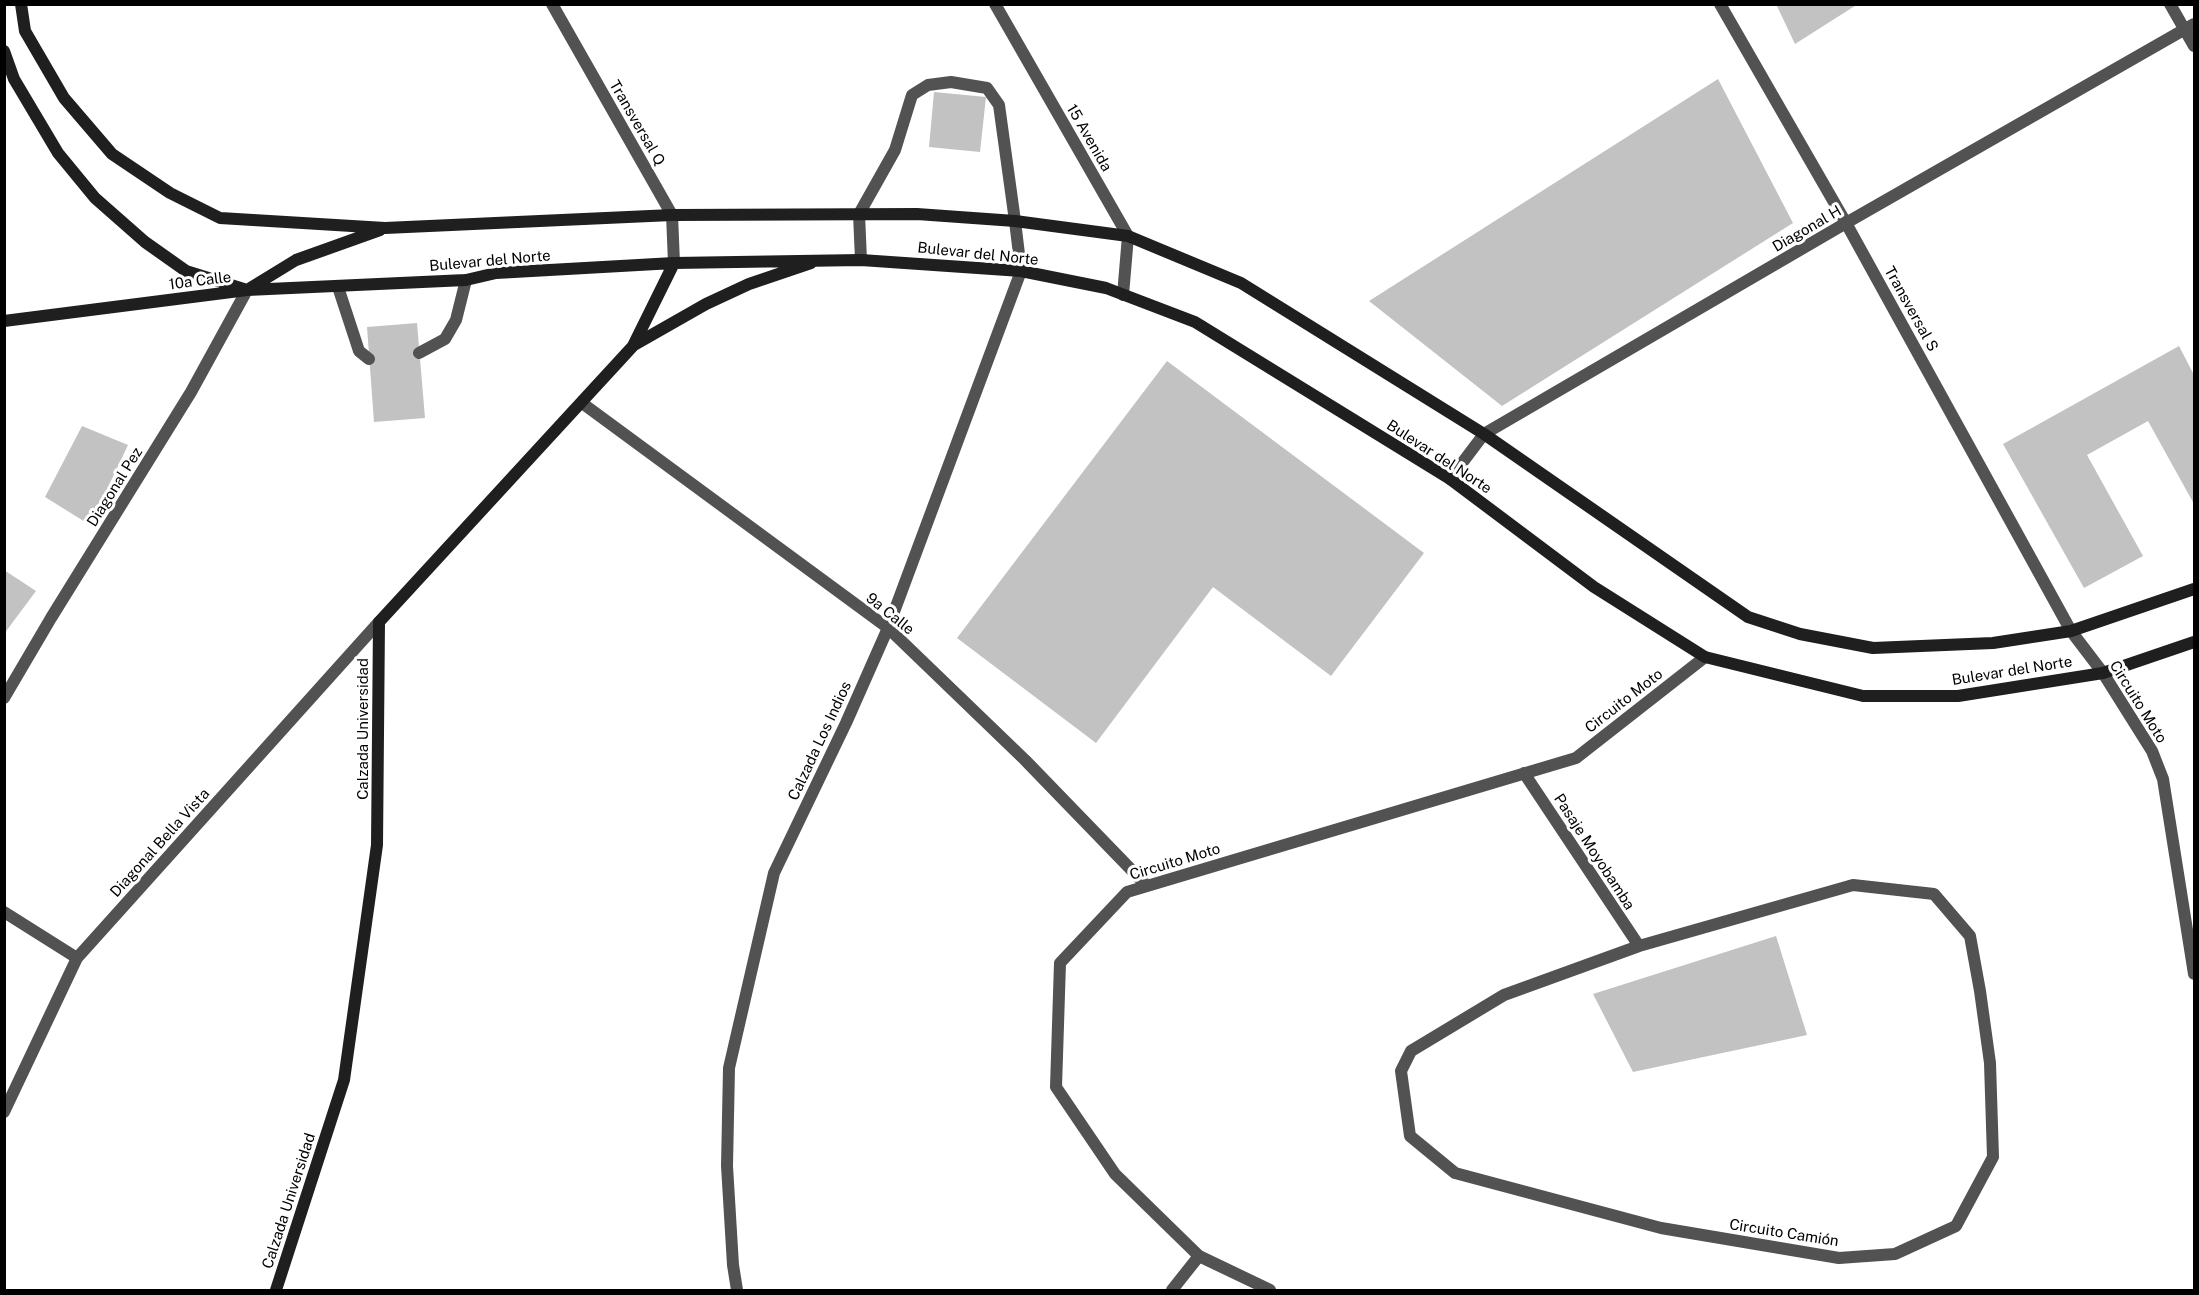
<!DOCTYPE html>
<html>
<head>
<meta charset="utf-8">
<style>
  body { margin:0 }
  #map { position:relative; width:2199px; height:1295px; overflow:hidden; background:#fff; font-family:"Public Sans",sans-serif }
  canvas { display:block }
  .frame { position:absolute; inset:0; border:6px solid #000; pointer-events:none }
</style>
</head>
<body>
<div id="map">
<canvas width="2199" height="1295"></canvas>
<div class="frame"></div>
</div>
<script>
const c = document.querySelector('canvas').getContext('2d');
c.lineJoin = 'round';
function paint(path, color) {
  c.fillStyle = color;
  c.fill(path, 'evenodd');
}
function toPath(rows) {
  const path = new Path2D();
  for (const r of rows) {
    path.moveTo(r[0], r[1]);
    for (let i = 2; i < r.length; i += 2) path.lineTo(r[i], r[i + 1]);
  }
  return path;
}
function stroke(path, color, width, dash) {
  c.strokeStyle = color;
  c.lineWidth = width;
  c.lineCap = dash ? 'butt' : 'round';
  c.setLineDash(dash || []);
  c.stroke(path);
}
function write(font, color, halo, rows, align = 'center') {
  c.font = font + ' "Public Sans",sans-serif';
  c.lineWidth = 6;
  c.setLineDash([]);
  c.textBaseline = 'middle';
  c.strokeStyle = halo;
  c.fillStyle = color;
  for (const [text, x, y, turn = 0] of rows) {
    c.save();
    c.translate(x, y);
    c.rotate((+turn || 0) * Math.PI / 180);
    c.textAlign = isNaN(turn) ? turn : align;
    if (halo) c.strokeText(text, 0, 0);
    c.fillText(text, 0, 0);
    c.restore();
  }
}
const building = toPath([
  [1776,4,1858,4,1795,44],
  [1718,79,1793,223,1502,406,1369,301],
  [934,92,986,97,980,152,929,147],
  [417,323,425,418,374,422,367,327],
  [2179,346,2194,375,2194,504,2148,421,2087,455,2143,556,2084,588,2003,444],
  [1167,361,1424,553,1331,676,1213,587,1096,743,957,638],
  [82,426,128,445,90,525,45,497],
  [4,570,36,591,4,634],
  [1776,936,1807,1035,1633,1072,1593,994]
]);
const lane = toPath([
  [861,260,859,214,895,150,912,95,928,85,951,82,987,88,999,105,1015,221],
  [338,287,359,351,369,359],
  [419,353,445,339,456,320,466,280],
  [1172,1290,1199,1256]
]);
const street = toPath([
  [552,4,672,215,674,263],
  [995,4,1128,236,1123,295],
  [1720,4,1846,223,2071,631,2103,673,2152,751,2163,779,2194,974],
  [2170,4,2194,46],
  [582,403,888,628,1025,760,1147,886],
  [1450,479,1484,434,1846,223,2194,24],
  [4,698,51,618,191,392,247,290],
  [1524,773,1639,946],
  [1853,885,1934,894,1970,936,1980,991,1990,1063,1993,1157,1956,1226,1895,1254,1839,1258,1661,1228,1455,1173,1410,1136,1401,1071,1411,1051,1504,995,1639,946,1853,885],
  [4,912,77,958],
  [4,1112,77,958,379,622],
  [737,1290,733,1265,727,1166,729,1068,774,873,846,723,888,628,1021,271,1015,221],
  [1270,1290,1199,1256,1115,1174,1056,1087,1060,963,1127,892,1576,758,1705,657]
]);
const secondary = toPath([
  [21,4,25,31,64,98,112,154,170,193,220,218,385,228,672,215,917,214,1015,221,1128,236,1241,283,1484,434,1748,617,1800,634,1873,648,1993,643,2071,631,2194,589],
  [4,51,14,79,58,153,95,198,145,242,186,271,247,290,466,280,496,273,674,263,861,260,1021,271,1106,288,1195,322,1450,479,1594,587,1705,657,1863,696,1958,696,2103,673,2194,642],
  [4,321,247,290,296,260,380,230],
  [634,345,706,304,749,284,811,263],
  [276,1290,344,1080,377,845,379,622,633,346,674,263]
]);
const streetNames = [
  ["Transversal Q",637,123,60],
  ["15 Avenida",1089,138,60],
  ["Diagonal H",1807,229,-30],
  ["Bulevar del Norte",978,254,6],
  ["Bulevar del Norte",490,261,-5],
  ["10a Calle",200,281,-7],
  ["Transversal S",1911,309,61],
  ["Bulevar del Norte",1439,457,33],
  ["Diagonal Pez",115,487,-58],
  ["9a Calle",890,614,39],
  ["Bulevar del Norte",2012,671,-9],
  ["Circuito Moto",1624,701,-38],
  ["Circuito Moto",2138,702,58],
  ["Calzada Universidad",363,729,-90],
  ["Calzada Los Indios",820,741,-65],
  ["Diagonal Bella Vista",160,843,-48],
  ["Pasaje Moyobamba",1594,852,57],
  ["Circuito Moto",1175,862,-17],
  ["Calzada Universidad",289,1201,-72],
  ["Circuito Camión",1784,1233,9]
];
paint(building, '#c2c2c2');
stroke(lane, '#525252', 12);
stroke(street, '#525252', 12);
stroke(secondary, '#1f1f1f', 12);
write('15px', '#000', '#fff', streetNames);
</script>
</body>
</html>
